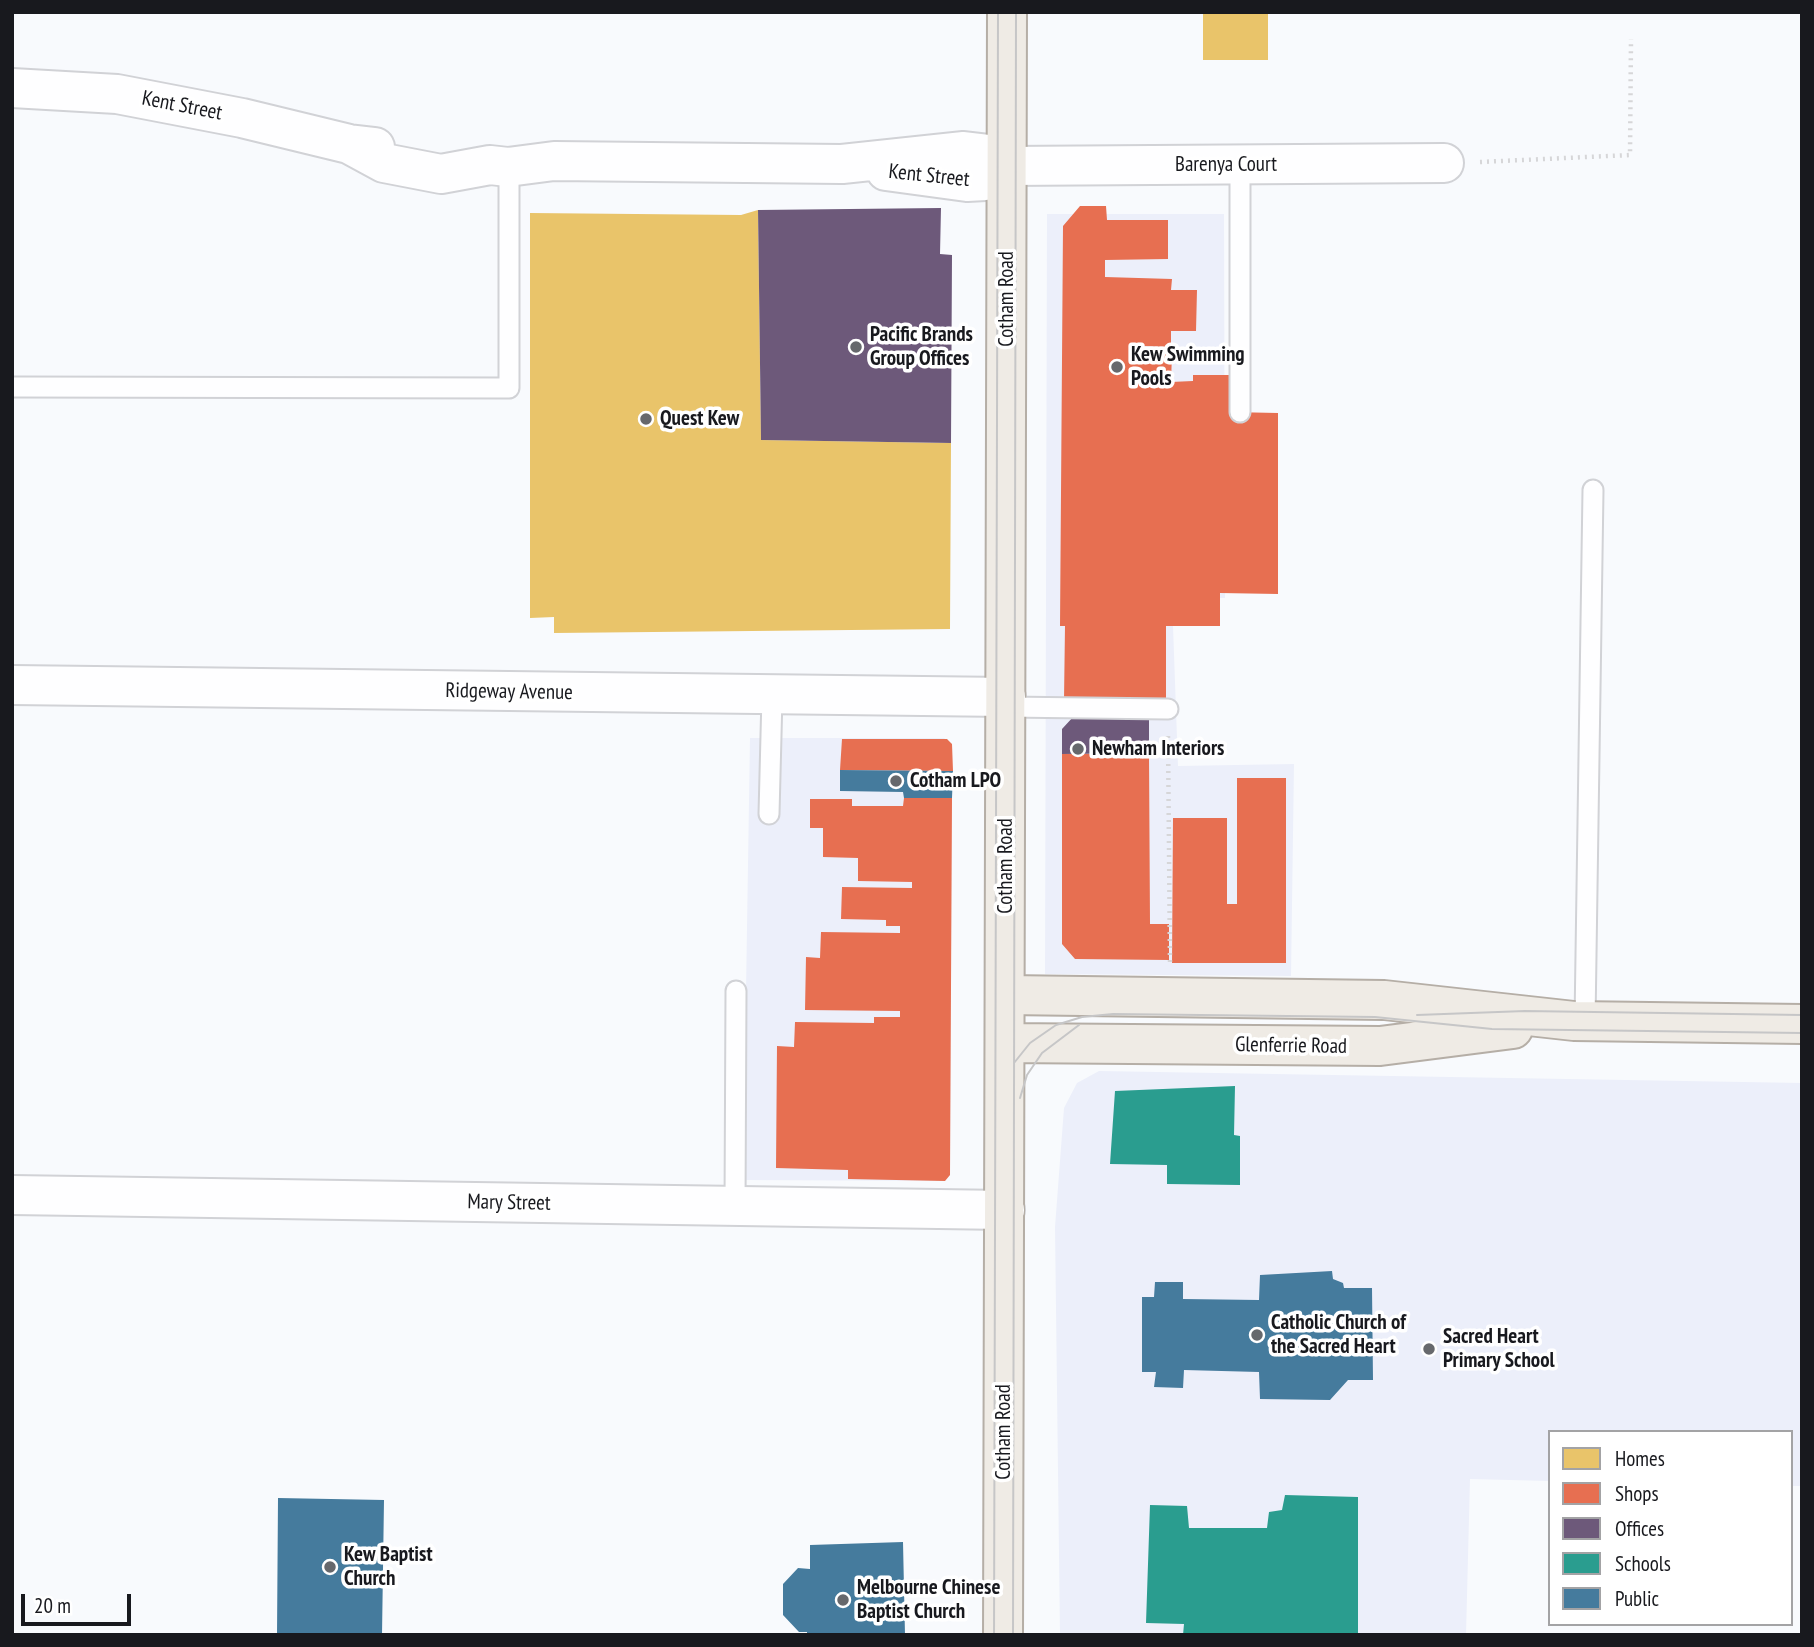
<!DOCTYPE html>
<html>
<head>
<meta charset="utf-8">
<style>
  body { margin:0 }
  #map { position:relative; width:1814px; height:1647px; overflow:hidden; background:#f8fafd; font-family:"PT Sans Narrow",sans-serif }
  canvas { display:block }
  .frame { position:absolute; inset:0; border:14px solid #18191e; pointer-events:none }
  .legend { position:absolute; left:1548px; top:1430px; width:245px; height:196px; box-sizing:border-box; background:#fff; border:2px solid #a3a3a5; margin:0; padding:9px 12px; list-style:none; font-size:21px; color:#18191e }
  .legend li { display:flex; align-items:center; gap:14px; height:35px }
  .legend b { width:35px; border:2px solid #a3a3a5 }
  .scale { position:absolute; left:21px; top:1594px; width:110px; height:32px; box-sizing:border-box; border:4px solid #18191e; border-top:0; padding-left:9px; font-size:21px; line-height:24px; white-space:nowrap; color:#18191e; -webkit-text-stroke:5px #fff; paint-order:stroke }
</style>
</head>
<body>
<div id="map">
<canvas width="1814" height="1647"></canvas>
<div class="frame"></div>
<ul class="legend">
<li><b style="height:19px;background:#e9c46a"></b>Homes</li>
<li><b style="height:19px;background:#e76f51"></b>Shops</li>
<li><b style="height:19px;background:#6d597a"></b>Offices</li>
<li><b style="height:19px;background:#2a9d8f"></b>Schools</li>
<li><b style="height:19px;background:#457b9d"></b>Public</li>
</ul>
<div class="scale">20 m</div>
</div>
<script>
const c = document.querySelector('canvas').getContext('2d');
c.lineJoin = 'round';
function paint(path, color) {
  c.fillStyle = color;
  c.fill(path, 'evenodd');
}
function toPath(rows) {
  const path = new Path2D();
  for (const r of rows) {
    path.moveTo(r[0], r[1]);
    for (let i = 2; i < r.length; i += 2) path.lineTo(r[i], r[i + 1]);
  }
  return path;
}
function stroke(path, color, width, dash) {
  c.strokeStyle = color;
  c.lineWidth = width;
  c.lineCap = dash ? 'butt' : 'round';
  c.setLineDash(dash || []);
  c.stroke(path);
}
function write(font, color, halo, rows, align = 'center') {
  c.font = font + ' "PT Sans Narrow",sans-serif';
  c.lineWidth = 7;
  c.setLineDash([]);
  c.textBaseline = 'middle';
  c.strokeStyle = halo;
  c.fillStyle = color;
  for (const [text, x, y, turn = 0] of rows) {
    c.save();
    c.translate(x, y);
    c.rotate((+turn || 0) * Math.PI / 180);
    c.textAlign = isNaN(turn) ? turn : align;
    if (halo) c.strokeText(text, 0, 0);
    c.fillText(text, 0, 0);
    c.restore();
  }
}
const built = toPath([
  [1047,214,1224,214,1225,598,1172,598,1178,766,1294,764,1291,976,1045,974],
  [750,738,944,738,952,744,950,1175,945,1181,743,1180],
  [1099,1071,1802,1083,1802,1486,1791,1486,1791,1432,1550,1432,1550,1481,1470,1479,1466,1635,1060,1635,1055,1227,1064,1108,1077,1083]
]);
const homes = toPath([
  [1203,12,1268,12,1268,60,1203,60],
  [758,210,761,440,951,443,950,629,554,633,554,617,530,618,530,213,741,215]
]);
const shops = toPath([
  [1080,206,1106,206,1107,220,1168,220,1168,259,1105,260,1105,277,1172,279,1171,290,1197,290,1196,331,1171,331,1171,347,1142,346,1142,353,1172,354,1171,382,1193,381,1193,375,1230,375,1230,412,1278,413,1278,594,1220,593,1220,626,1166,626,1166,702,1064,700,1065,626,1060,626,1063,226],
  [842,739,947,739,952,744,953,771,840,770],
  [1149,753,1150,924,1169,924,1169,960,1075,959,1062,944,1062,754],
  [1237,778,1286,778,1286,963,1172,963,1173,818,1227,818,1227,904,1237,904],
  [904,798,952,798,950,1175,945,1181,848,1179,848,1170,776,1168,777,1046,794,1047,795,1022,874,1023,874,1017,900,1017,900,1011,805,1010,806,957,820,958,821,932,900,933,900,926,886,926,886,920,841,919,842,887,912,888,912,882,858,881,858,858,823,857,823,828,810,828,810,799,852,799,852,806,903,806]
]);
const offices = toPath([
  [941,208,940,254,952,255,951,443,761,440,758,210],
  [1149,715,1149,753,1062,754,1062,729,1074,716]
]);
const schools = toPath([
  [1235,1086,1234,1135,1240,1136,1240,1185,1167,1184,1167,1165,1110,1164,1115,1091],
  [1285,1495,1358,1497,1358,1635,1183,1635,1184,1624,1146,1623,1150,1505,1187,1506,1189,1528,1267,1528,1269,1512,1282,1510]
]);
const public = toPath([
  [840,770,953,771,952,798,904,798,903,792,840,791],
  [1332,1271,1333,1279,1343,1283,1344,1288,1372,1288,1373,1380,1348,1380,1330,1400,1260,1399,1259,1372,1184,1370,1183,1388,1154,1387,1156,1372,1142,1372,1142,1297,1154,1297,1155,1282,1183,1282,1183,1299,1259,1300,1260,1275],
  [278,1498,384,1500,382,1635,277,1635],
  [903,1542,905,1635,807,1635,807,1632,799,1632,783,1615,783,1584,798,1568,810,1569,810,1545]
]);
const path = toPath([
  [1480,162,1630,155,1631,39],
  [1168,736,1170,962]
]);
const service = toPath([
  [1240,165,1240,412],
  [12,387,509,388,509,160],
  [1007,707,1168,709],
  [769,814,772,696],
  [1585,1021,1593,490],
  [735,1207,736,991]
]);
const minor = toPath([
  [12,88,117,94,242,118,349,144,375,147],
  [349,144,384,163,441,174,490,165,508,167,554,161,842,164,964,151,998,155,1007,166],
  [1007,166,1444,163],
  [886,171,967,182,985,181,998,176,1007,166],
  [12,685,1006,697],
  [12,1195,1005,1210]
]);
const primary = toPath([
  [1007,995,1384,1000,1574,1021,1802,1024],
  [1007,1043,1380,1046,1513,1029],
  [1003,1635,1007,12]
]);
const tram = toPath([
  [1417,1015,1525,1011,1802,1015],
  [1014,1063,1030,1043,1056,1025,1082,1017,1113,1014,1375,1017,1492,1029,1802,1033],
  [1020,1098,1027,1075,1042,1053,1079,1025],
  [994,1635,998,12],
  [1013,1635,1016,12]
]);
const markers = [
  [856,347,7,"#66686c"],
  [1117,367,7,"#66686c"],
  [646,419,7,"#66686c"],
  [1078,749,7,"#66686c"],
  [896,781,7,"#66686c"],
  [1257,1335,7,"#66686c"],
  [1429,1349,7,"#66686c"],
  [330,1567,7,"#66686c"],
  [843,1600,7,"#66686c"]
];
const streetNames = [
  ["Kent Street",182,106,11],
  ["Barenya Court",1226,165],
  ["Kent Street",929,176,6],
  ["Cotham Road",1007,299,-90],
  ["Ridgeway Avenue",509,692,1],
  ["Cotham Road",1006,866,-90],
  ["Glenferrie Road",1291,1046,1],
  ["Mary Street",509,1203,1],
  ["Cotham Road",1004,1432,-90]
];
const poiNames = [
  ["Pacific Brands",870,335],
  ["Group Offices",870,359],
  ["Kew Swimming",1131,355],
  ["Pools",1131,379],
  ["Quest Kew",660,419],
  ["Newham Interiors",1092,749],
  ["Cotham LPO",910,781],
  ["Catholic Church of",1271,1323],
  ["the Sacred Heart",1271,1347],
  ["Sacred Heart",1443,1337],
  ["Primary School",1443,1361],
  ["Kew Baptist",344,1555],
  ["Church",344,1579],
  ["Melbourne Chinese",857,1588],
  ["Baptist Church",857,1612]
];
paint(built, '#eceffa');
paint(homes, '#e9c46a');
paint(shops, '#e76f51');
paint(offices, '#6d597a');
paint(schools, '#2a9d8f');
paint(public, '#457b9d');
stroke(service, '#d1d2d6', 23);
stroke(minor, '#d1d2d6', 42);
stroke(primary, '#b5aea6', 42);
stroke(path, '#d6d6d8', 4.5, [2, 5]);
stroke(service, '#fefeff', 19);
stroke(minor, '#fefeff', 38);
stroke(primary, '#efebe5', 38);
stroke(tram, '#c6c6c7', 2);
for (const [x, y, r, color] of markers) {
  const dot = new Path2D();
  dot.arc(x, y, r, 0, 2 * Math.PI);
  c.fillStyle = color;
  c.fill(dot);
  stroke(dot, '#fff', 2.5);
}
write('21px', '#18191e', '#fff', streetNames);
write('bold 21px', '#18191e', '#fff', poiNames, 'left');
</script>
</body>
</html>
